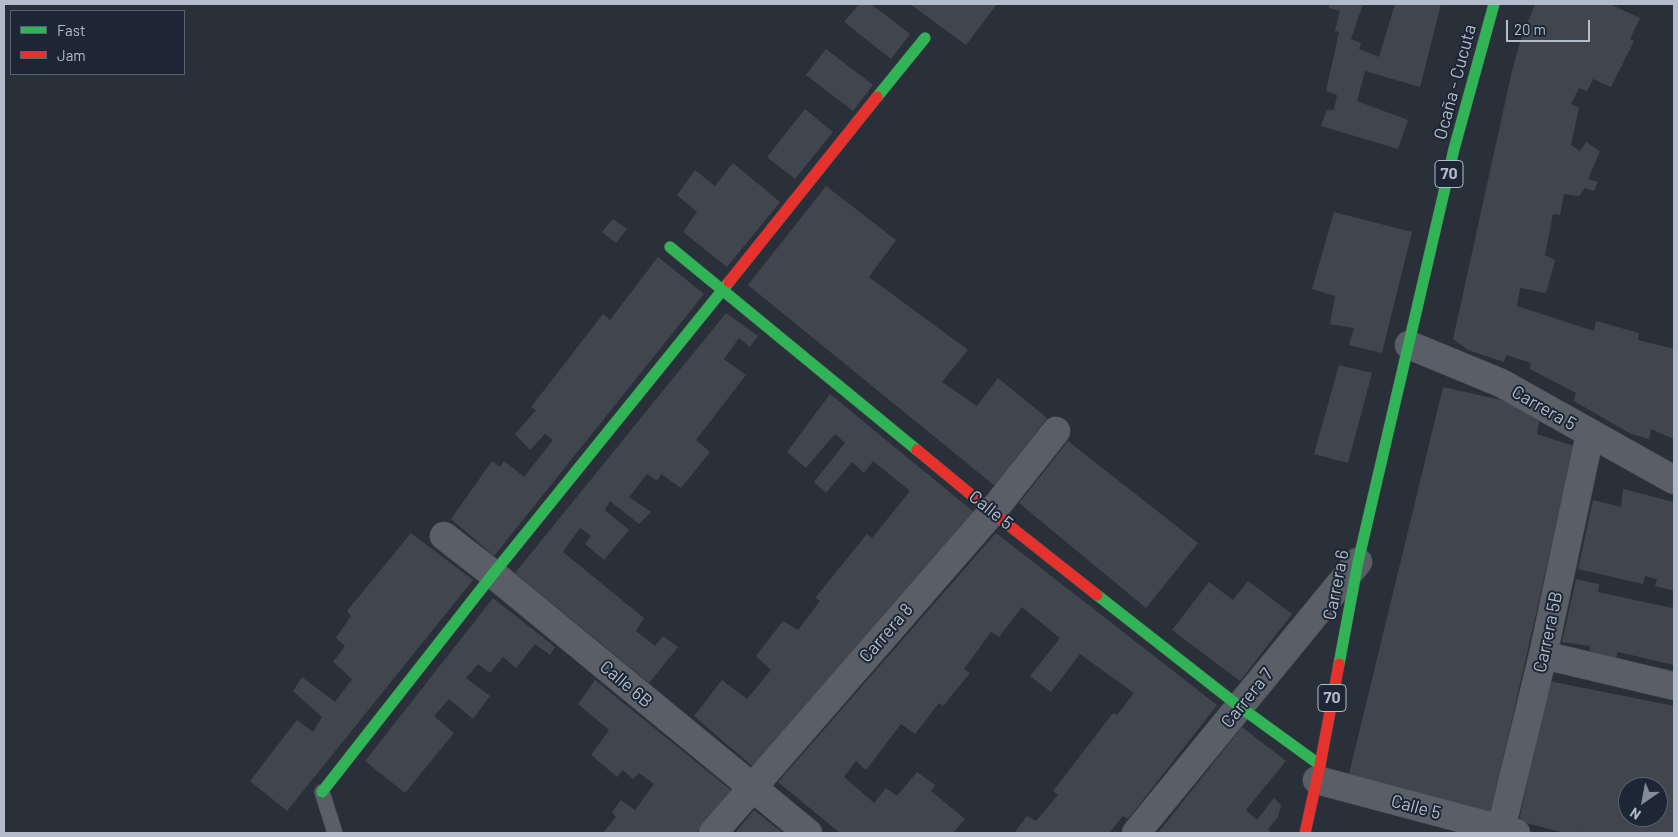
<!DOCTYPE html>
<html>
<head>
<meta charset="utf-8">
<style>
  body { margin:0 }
  #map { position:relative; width:1678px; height:837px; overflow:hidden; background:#293039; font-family:Barlow,sans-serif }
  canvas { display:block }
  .frame { position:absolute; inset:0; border:5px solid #b3bcca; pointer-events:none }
  .legend { position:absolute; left:10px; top:10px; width:175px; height:65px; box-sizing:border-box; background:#1c2634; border:1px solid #586270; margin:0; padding:6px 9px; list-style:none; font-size:15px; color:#b3bcca }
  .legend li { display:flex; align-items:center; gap:10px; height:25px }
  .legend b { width:25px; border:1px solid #586270 }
  .north { position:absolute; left:1618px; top:777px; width:50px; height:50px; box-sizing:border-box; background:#1c2634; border:1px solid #586270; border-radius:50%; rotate:213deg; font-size:14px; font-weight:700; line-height:20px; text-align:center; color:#b3bcca }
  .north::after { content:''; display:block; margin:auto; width:18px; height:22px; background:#838b97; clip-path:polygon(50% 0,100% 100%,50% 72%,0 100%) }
  .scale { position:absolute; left:1506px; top:20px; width:84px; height:22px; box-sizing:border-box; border:2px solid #b3bcca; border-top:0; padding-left:6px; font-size:15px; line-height:18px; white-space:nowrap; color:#b3bcca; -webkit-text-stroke:4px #1c2634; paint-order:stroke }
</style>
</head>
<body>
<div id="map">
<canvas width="1678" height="837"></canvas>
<div class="frame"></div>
<ul class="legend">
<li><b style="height:6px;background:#30b455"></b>Fast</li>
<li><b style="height:6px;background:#e5322d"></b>Jam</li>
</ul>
<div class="north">N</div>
<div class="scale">20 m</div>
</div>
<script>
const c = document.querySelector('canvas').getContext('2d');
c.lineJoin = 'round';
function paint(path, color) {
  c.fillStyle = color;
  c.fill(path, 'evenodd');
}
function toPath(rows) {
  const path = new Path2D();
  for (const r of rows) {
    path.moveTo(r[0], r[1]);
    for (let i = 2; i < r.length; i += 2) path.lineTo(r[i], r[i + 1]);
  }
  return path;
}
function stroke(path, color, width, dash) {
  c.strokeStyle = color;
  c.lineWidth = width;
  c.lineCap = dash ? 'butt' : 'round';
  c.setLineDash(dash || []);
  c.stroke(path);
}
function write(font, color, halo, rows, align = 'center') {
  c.font = font + ' Barlow,sans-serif';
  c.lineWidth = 4;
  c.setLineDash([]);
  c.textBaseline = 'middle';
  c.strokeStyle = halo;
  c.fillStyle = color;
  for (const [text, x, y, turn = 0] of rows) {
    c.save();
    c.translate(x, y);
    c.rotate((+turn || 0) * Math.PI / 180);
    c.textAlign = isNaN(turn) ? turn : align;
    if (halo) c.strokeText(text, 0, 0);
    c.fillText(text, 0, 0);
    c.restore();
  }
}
const building = toPath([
  [859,4,871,4,910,34,891,59,844,22],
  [910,4,997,4,966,45],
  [1329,4,1363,4,1351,39,1361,43,1359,49,1379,57,1395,4,1441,4,1420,87,1365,71,1357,101,1408,120,1398,149,1321,126,1327,110,1334,110,1337,95,1326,91,1339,32,1335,31,1340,11,1329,8],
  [1535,4,1610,4,1640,18,1630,39,1634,41,1611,87,1593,79,1587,91,1579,88,1571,104,1579,108,1571,145,1580,151,1586,142,1600,151,1588,179,1598,182,1594,191,1585,188,1579,196,1564,194,1560,215,1553,214,1545,255,1555,260,1546,293,1520,288,1517,306,1594,331,1596,321,1639,333,1638,340,1674,349,1674,439,1651,429,1649,439,1631,434,1574,401,1576,393,1530,369,1531,363,1506,355,1504,362,1468,350,1453,339,1512,71,1520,42],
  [826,49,873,85,853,111,806,75],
  [805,109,833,132,795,179,767,157],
  [733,163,780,202,727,267,683,232,697,212,677,195,695,170,715,186],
  [826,186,896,240,869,277,968,350,942,382,977,406,998,378,1047,418,995,486,748,285],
  [1334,212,1412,232,1382,353,1349,345,1354,328,1330,324,1335,296,1312,289],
  [613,219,627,229,616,243,602,232],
  [658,257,704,294,494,556,451,519,492,461,500,467,504,461,524,477,553,440,545,434,530,450,515,434,536,410,531,407,603,314,610,320],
  [726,313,758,336,750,347,739,338,724,359,746,375,696,440,710,452,681,488,661,474,657,481,647,474,629,497,651,512,639,524,610,501,605,510,629,530,604,560,585,544,591,536,580,528,563,552,644,618,636,631,655,646,663,636,678,647,649,683,515,573],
  [1339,365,1372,373,1348,463,1314,454],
  [1443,387,1510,402,1539,421,1537,434,1574,446,1491,812,1349,774],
  [830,394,975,513,753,767,694,716,722,680,747,699,771,670,756,656,783,621,798,630,820,601,815,598,867,534,872,538,910,491,873,461,864,473,852,462,826,493,814,482,845,443,835,434,806,468,787,452],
  [1068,441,1198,543,1146,608,1019,503],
  [1623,489,1674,502,1674,591,1655,586,1657,579,1645,576,1643,584,1578,569,1593,500,1621,507],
  [411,533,473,580,287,811,250,781,297,720,313,732,322,717,293,691,302,677,335,702,352,679,333,662,345,646,336,638,351,616,347,611],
  [996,533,1217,705,1128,819,1123,816,1109,833,1014,833,1027,816,1036,821,1058,795,1053,791,1113,713,1117,715,1134,693,1080,654,1051,692,1030,676,1060,638,1022,607,999,637,991,632,964,669,970,673,943,706,939,703,915,734,901,724,866,770,856,761,844,777,874,803,886,788,897,796,917,772,935,785,931,791,965,819,953,833,840,833,778,782],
  [1576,579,1599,584,1598,592,1672,608,1674,603,1674,665,1618,652,1616,658,1590,653,1590,646,1562,642],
  [1248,581,1292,614,1240,681,1172,630,1209,582,1233,600],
  [493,598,555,647,550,655,535,644,516,668,503,657,490,673,478,664,466,678,490,696,473,719,449,699,434,716,454,733,405,793,365,761],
  [595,680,732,791,697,833,603,833,616,817,612,812,621,800,635,810,654,784,639,773,633,779,623,770,617,777,591,755,609,730,578,704],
  [1549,681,1674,706,1674,833,1582,833,1575,831,1575,833,1565,833,1519,821],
  [1628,787,1658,787,1658,817,1628,817],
  [1242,727,1286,761,1246,810,1257,820,1274,798,1281,805,1278,817,1268,829,1271,833,1158,833],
  [754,810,783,833,735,833]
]);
const lane = toPath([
  [322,792,335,833]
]);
const street = toPath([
  [1409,345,1501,383,1674,480],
  [444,536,493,574,808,833],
  [1543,655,1674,686],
  [1317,780,1516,833],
  [1501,829,1543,655,1590,434],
  [713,833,992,512,1056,431],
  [1136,833,1358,562]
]);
const fast = toPath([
  [877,97,925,38],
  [670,247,917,450],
  [1097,595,1240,707,1320,765],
  [1339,664,1358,562,1454,149,1494,4],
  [322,792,493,574,729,282]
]);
const jam = toPath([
  [729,282,877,97],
  [917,450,992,512,1097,595],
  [1305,833,1320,765,1339,664]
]);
const shields = [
  [1449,174,28],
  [1332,698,28]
];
const shieldNames = [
  ["70",1449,174],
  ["70",1332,698]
];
const streetNames = [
  ["Ocaña - Cucuta",1455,82,-75],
  ["Carrera 5",1544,408,30],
  ["Calle 5",991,510,39],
  ["Carrera 6",1336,585,-79],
  ["Carrera 5B",1548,632,-78],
  ["Carrera 8",886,633,-49],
  ["Calle 6B",626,684,40],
  ["Carrera 7",1247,698,-51],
  ["Calle 5",1416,807,15]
];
paint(building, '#41464e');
stroke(lane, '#484c53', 16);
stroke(street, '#484c53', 29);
stroke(fast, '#484c53', 12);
stroke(jam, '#484c53', 12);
stroke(lane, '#5a5e66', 15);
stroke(street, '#5a5e66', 28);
stroke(fast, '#30b455', 11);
stroke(jam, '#e5322d', 11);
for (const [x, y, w] of shields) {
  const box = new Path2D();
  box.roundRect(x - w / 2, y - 13.5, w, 27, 4);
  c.fillStyle = '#1c2634';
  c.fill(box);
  stroke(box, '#b3bcca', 1);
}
write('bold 16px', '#b3bcca', null, shieldNames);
write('18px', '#b3bcca', '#1c2634', streetNames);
</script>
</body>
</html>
